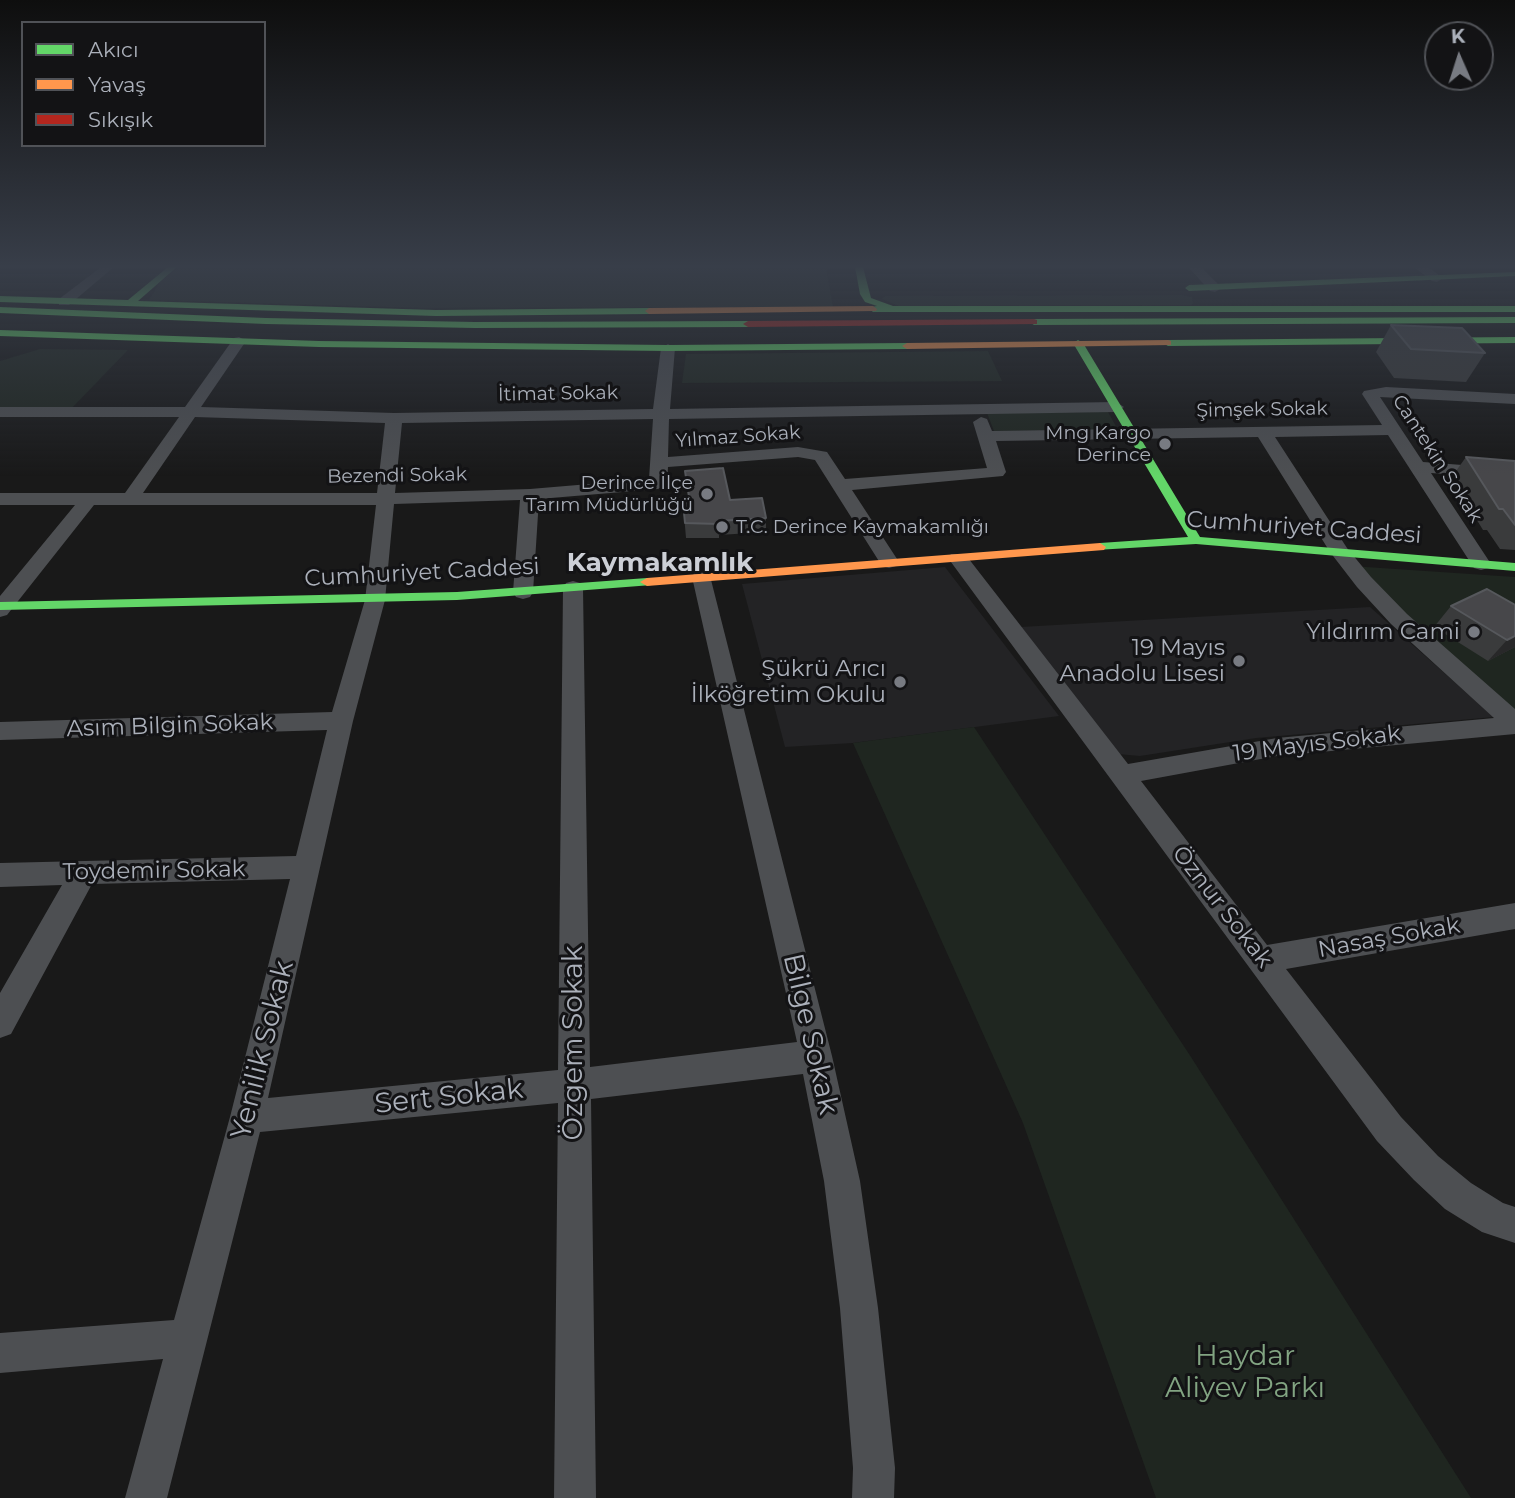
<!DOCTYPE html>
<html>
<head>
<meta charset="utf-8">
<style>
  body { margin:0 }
  #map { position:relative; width:1515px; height:1498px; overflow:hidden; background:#191919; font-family:Montserrat,sans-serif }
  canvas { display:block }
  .legend { position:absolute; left:21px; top:21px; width:245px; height:126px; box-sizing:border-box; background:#131315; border:2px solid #505257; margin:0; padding:9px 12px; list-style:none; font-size:21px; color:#abb0ba }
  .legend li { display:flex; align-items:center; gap:14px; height:35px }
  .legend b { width:35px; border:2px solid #505257 }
  .north { position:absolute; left:1424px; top:21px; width:70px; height:70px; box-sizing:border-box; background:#131315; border:2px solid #505257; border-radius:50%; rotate:357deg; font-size:19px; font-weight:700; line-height:28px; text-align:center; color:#abb0ba }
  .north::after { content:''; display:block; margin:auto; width:24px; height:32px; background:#787b82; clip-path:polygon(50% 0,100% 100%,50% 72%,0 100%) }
</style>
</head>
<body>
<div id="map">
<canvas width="1515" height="1498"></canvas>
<ul class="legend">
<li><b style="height:9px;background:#63d668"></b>Akıcı</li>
<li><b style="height:9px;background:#ff974d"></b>Yavaş</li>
<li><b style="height:9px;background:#b3261e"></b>Sıkışık</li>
</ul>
<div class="north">K</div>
</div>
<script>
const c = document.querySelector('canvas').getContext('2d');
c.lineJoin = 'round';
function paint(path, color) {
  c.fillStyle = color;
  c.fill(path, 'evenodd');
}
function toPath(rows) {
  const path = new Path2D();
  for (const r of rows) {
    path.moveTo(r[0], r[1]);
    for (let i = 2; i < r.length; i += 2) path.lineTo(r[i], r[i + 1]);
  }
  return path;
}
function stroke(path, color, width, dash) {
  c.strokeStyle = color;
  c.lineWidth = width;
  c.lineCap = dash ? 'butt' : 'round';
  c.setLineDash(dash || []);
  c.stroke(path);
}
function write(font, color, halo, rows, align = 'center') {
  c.font = font + ' Montserrat,sans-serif';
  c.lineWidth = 6;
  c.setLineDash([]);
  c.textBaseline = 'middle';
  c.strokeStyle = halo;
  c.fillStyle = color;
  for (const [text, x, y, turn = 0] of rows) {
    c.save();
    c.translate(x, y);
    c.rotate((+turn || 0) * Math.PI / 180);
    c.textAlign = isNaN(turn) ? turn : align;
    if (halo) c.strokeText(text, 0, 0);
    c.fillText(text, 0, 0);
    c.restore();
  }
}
const built = toPath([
  [945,567,1059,716,853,743,785,747,742,584],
  [1370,607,1494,717,1256,738,1140,756,1118,754,1021,627]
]);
const green = toPath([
  [179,267,826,267,833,307,421,308,149,300,160,282],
  [1182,295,1192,297,1193,303,1191,305,899,306,882,299,885,296],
  [40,349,128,350,68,412,0,412,0,361],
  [988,351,1002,381,682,383,686,354],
  [1108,412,1118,430,994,431,987,413],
  [1351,566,1515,577,1515,723],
  [974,727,1191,1057,1471,1498,1156,1498,1023,1123,853,743]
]);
const street = toPath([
  [101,267,114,267,69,305,59,305,59,299,101,267],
  [1188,267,1201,267,1222,288,1215,292,1210,291,1188,267],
  [1414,267,1428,267,1443,278,1437,282,1432,281,1414,267],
  [239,337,246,341,201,407,394,413,653,409,661,348,668,344,675,348,670,409,1116,402,1124,407,1116,412,669,419,668,457,798,447,827,452,845,479,987,468,973,422,981,417,987,419,992,431,1382,425,1362,394,1364,391,1386,387,1515,394,1515,404,1380,397,1423,462,1515,469,1515,479,1431,473,1491,564,1488,568,1481,570,1474,568,1388,435,1275,437,1347,548,1371,577,1407,614,1515,709,1515,734,1277,756,1141,781,1267,945,1515,903,1515,929,1286,969,1401,1117,1438,1156,1471,1183,1503,1203,1515,1207,1515,1243,1482,1232,1445,1209,1414,1180,1377,1141,948,558,951,554,965,554,1128,764,1277,738,1494,718,1391,624,1357,587,1330,552,1258,437,996,441,1006,472,1003,476,852,490,899,562,896,566,889,568,882,566,815,460,798,457,668,467,667,484,658,489,539,499,533,592,530,597,523,599,516,597,513,592,520,500,394,504,385,600,353,721,268,1098,558,1070,563,588,566,583,573,581,580,583,583,588,590,1067,797,1042,692,577,695,572,702,571,709,572,832,1056,860,1181,878,1308,895,1468,894,1498,852,1498,853,1468,840,1308,824,1181,803,1074,591,1099,596,1498,554,1498,558,1103,260,1132,167,1498,125,1498,163,1359,0,1373,0,1333,174,1320,230,1117,290,879,92,884,11,1034,0,1038,0,993,62,885,0,887,0,863,296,856,327,730,0,740,0,722,332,712,365,600,376,505,94,505,7,615,0,617,0,596,75,505,0,505,0,493,125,493,179,417,0,417,0,407,185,407,234,338,239,337],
  [195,417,385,423,377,493,143,493,195,417],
  [653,419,649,479,530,489,395,493,402,423,653,419]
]);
const fast = toPath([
  [168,267,177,267,138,301,436,310,649,308,653,311,649,314,436,316,0,302,0,296,128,300,168,267],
  [855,267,863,267,871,298,893,306,1515,306,1515,312,873,312,869,309,870,307,877,306,865,302,860,294,855,267],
  [1515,272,1515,276,1189,291,1185,288,1189,285,1515,272],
  [0,307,266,318,475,322,748,321,753,324,748,327,475,328,266,324,0,313,0,307],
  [1515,317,1515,323,1034,325,1029,322,1034,319,1515,317],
  [0,330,319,341,668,345,907,343,912,346,907,349,668,351,319,347,0,336,0,330],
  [1515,337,1515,343,1168,346,1163,343,1168,340,1515,337],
  [1078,340,1083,343,1200,537,1515,563,1515,571,1196,544,1096,550,1094,547,1100,543,1188,537,1073,343,1078,340],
  [647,578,654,582,652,585,457,600,0,610,0,602,457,592,647,578]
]);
const slow = toPath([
  [873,306,877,309,876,311,649,314,645,311,649,308,873,306],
  [1168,340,1171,341,1171,345,907,349,902,346,907,343,1168,340],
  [1100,543,1106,547,1104,550,647,586,640,582,647,578,1100,543]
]);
const jam = toPath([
  [1034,319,1037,320,1037,324,748,327,743,324,748,321,1034,319]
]);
const wall = toPath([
  [1391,325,1485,353,1466,382,1394,378,1376,352],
  [1466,457,1515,461,1515,550,1500,549,1487,530,1483,530,1451,478],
  [685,471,730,500,766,518,766,532,719,535,719,538,686,538,683,503,689,503],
  [1515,605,1515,647,1488,661,1434,627,1451,606]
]);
const shadedWall = toPath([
  [1515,636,1515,647,1488,661,1507,640]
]);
const building = toPath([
  [1391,325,1462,328,1485,353,1411,349,1391,325],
  [1466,457,1515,461,1515,525,1503,509,1499,509,1466,457],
  [723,468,730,500,762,498,766,518,718,521,719,524,685,523,683,503,690,503,685,471,723,468],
  [1487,589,1515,605,1515,636,1507,640,1451,606,1487,589]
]);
const markers = [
  [1165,444,7,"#787b82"],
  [707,494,7,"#787b82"],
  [722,527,7,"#787b82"],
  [1474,632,7,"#787b82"],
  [1239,661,7,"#787b82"],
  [900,682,7,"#787b82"]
];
const farStreetnames = [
  ["İtimat Sokak",558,394,-1],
  ["Şimşek Sokak",1262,410,-1],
  ["Yılmaz Sokak",738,437,-4],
  ["Cantekin Sokak",1437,459,57],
  ["Bezendi Sokak",397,476,-1]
];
const farPoinames = [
  ["Mng Kargo",1151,433],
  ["Derince",1151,455],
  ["Derince İlçe",693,483],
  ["Tarım Müdürlüğü",693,505],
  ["T.C. Derince Kaymakamlığı",736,527,"left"]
];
const streetNames = [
  ["Cumhuriyet Caddesi",1304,528,4],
  ["Cumhuriyet Caddesi",422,573,-3],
  ["Asım Bilgin Sokak",170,726,-2],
  ["19 Mayıs Sokak",1317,744,-7],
  ["Toydemir Sokak",154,871,-1],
  ["Öznur Sokak",1222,907,52],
  ["Nasaş Sokak",1389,938,-10]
];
const poiNames = [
  ["Yıldırım Cami",1460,632],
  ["19 Mayıs",1225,648],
  ["Anadolu Lisesi",1225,674],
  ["Şükrü Arıcı",886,669],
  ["İlköğretim Okulu",886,695]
];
const quarterNames = [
  ["Kaymakamlık",660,563]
];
const nearStreetnames = [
  ["Bilge Sokak",810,1034,77],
  ["Özgem Sokak",574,1043,-90],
  ["Yenilik Sokak",263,1050,-76],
  ["Sert Sokak",449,1097,-6]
];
const nearParknames = [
  ["Haydar",1245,1357],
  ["Aliyev Parkı",1245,1389]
];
paint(built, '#232325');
paint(green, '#1f2620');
paint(street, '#4d4f52');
paint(fast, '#63d668');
paint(slow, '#ff974d');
paint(jam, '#b3261e');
paint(wall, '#3a3b3c');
paint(shadedWall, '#282829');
paint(building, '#47474a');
stroke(building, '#56585c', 2);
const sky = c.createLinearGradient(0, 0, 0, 476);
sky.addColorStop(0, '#0e0e0e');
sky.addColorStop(0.56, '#383e49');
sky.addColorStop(1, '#383e4900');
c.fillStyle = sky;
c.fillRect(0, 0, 1515, 476);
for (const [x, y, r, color] of markers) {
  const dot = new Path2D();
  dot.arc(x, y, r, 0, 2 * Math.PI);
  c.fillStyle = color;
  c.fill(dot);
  stroke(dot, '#131315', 2.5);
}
write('19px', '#abb0ba', '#131315', farStreetnames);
write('19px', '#abb0ba', '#131315', farPoinames, 'right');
write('23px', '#abb0ba', '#131315', streetNames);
write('23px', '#abb0ba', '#131315', poiNames, 'right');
write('bold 26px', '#cccfd6', '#131315', quarterNames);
write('28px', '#abb0ba', '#131315', nearStreetnames);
write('28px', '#82a482', '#131315', nearParknames);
</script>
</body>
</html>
